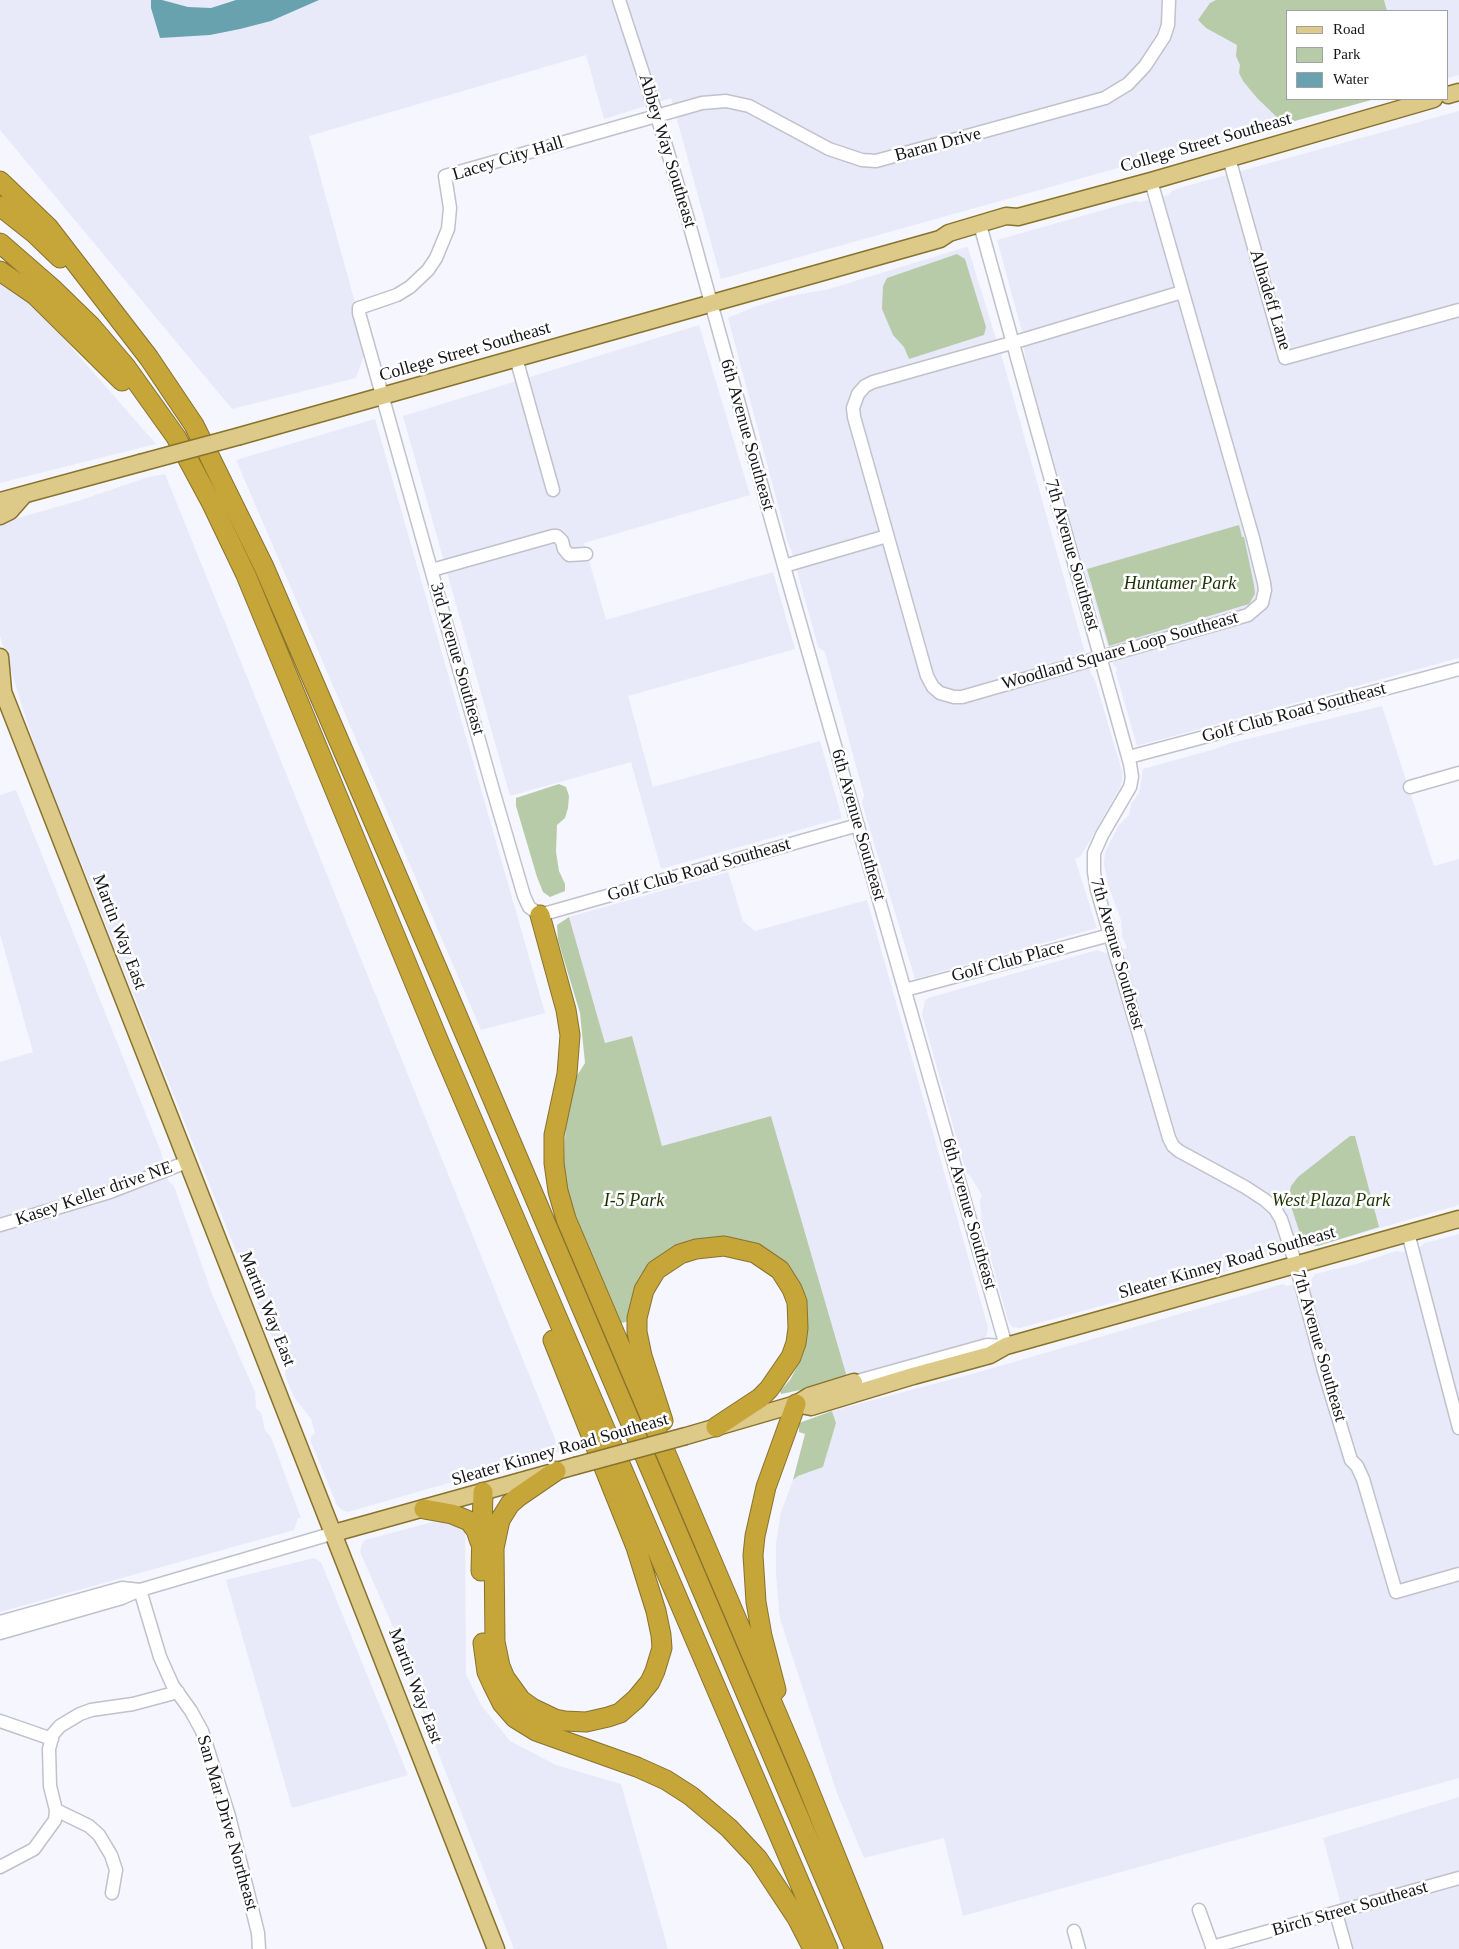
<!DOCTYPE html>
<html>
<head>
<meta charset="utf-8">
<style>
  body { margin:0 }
  #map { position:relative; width:1459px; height:1949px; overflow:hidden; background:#f5f6ff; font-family:Georgia,serif }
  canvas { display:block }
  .legend { position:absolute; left:1286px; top:10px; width:162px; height:90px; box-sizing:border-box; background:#fff; border:1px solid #a1a1a3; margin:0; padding:6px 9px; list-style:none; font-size:15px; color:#141518 }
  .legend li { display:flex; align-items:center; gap:10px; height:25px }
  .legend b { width:25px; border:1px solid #a1a1a3 }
</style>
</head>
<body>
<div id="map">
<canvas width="1459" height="1949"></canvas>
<ul class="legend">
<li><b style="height:6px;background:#ddc988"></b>Road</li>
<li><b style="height:14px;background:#b7cba8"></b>Park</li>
<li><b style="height:14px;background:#69a2af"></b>Water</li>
</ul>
</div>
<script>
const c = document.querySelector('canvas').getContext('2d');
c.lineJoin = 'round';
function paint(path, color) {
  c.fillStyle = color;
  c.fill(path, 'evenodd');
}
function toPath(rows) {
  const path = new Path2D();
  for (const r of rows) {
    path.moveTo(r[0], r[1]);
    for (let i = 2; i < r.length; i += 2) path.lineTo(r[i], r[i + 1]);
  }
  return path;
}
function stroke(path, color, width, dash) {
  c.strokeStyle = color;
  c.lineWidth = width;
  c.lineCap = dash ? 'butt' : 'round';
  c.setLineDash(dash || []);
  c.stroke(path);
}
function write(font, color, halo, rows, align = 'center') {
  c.font = font + ' Georgia,serif';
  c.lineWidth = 5;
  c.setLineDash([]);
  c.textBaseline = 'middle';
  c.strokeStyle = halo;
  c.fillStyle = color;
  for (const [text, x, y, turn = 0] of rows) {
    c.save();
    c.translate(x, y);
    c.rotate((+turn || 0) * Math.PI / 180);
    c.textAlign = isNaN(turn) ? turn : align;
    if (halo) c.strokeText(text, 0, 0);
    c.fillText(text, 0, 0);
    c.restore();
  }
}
const built = toPath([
  [0,0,1459,0,1459,75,1448,78,1448,11,1288,11,1288,99,1365,99,721,279,671,98,604,119,586,55,309,136,367,346,356,378,232,409,0,130],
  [1459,111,1459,658,1137,746,1116,673,1117,668,1114,666,1084,569,1026,362,1021,328,997,240,1135,201,1140,202,1169,195,1172,191,1179,188],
  [966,247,968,248,1005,368,1091,674,1095,680,1123,774,1121,786,1081,856,1075,859,1097,928,915,979,862,803,864,795,825,652,818,647,791,549,789,546,728,318,754,307,786,297,829,289],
  [0,281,37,308,156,444,0,483],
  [699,325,750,495,584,543,606,620,773,572,795,649,628,696,653,787,820,741,842,818,661,869,631,762,510,796,403,416],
  [375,419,545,1013,481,1030,236,460],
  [165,474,560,1451,348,1512,342,1510,337,1505,311,1442,311,1437,315,1433,311,1419,294,1397,285,1375,286,1366,261,1314,256,1296,234,1246,35,747,0,636,0,523,78,501,148,477],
  [1382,706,1434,866,1459,859,1459,1205,1318,1246,1304,1247,1159,1292,1152,1292,1020,1328,1012,1327,1008,1321,982,1225,980,1200,982,1195,970,1176,966,1172,922,1014,925,1001,928,998,1097,950,1105,953,1127,948,1122,936,1121,920,1109,888,1104,864,1105,852,1119,825,1129,815,1131,804,1139,793,1143,769,1215,749,1231,743],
  [16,790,161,1152,168,1180,174,1186,212,1294,255,1392,256,1408,261,1413,265,1430,271,1437,301,1518,298,1518,294,1530,0,1612,0,1062,33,1052,0,934,0,795],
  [728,872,743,921,755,931,867,900,988,1327,987,1335,982,1340,847,1377,771,1116,662,1146,632,1036,605,1043,569,917],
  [1459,1234,1459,1778,963,1916,944,1838,864,1858,837,1793,780,1619,776,1575,776,1544,781,1512,793,1480,798,1476,823,1467,836,1423,832,1411,979,1372,1283,1284,1287,1286,1311,1280,1315,1274,1360,1263,1396,1251,1402,1252,1420,1247,1425,1243],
  [444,1519,465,1525,466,1674,481,1705,510,1741,556,1765,621,1784,668,1949,514,1949,407,1672,406,1656,360,1552,362,1544,365,1540],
  [314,1558,321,1562,408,1775,292,1808,226,1580],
  [1459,1797,1459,1949,1353,1949,1323,1838]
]);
const green = toPath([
  [1216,0,1384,0,1387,11,1288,11,1288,99,1375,99,1284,124,1257,98,1243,81,1239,73,1240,65,1236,56,1237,45,1206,28,1198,20,1210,3],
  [957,254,965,259,986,327,984,335,909,359,904,347,893,335,882,309,883,286,887,278],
  [1239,525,1242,537,1244,537,1254,585,1255,594,1249,604,1109,646,1087,569],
  [559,784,566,787,569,796,568,808,565,818,557,825,556,852,559,871,565,884,565,891,550,897,543,892,537,877,516,806,516,798],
  [569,917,605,1043,632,1036,662,1146,771,1116,847,1377,810,1388,781,1394,780,1391,790,1380,798,1365,803,1346,804,1324,756,1246,734,1238,720,1236,673,1247,660,1257,626,1322,622,1323,618,1320,572,1209,563,1175,566,1123,573,1082,585,1063,580,1013,558,940,557,925],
  [1350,1136,1355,1136,1379,1227,1318,1246,1304,1246,1290,1203,1289,1195,1291,1186,1298,1177],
  [832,1411,836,1423,823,1467,798,1476,793,1480,805,1434,799,1432,799,1423]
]);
const water = toPath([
  [151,0,162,0,188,7,211,8,236,0,319,0,271,21,240,29,210,35,160,38,151,8]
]);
const minor = toPath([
  [619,0,657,116,687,216,787,577,1006,1346,987,1345,854,1382],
  [1229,158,1285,358,1459,310],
  [1151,181,1253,538,1264,583,1265,590,1262,603,1248,615,962,697,954,697,940,693,933,687,927,676,854,417,853,408,858,394,865,386,873,382,1022,340,1182,292],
  [982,232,1130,764,1132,777,1130,787,1102,835,1094,853,1094,872,1097,890,1169,1138,1173,1146,1179,1151,1245,1187,1265,1200,1275,1209,1281,1219,1296,1265,1324,1371,1351,1460,1357,1466,1363,1479,1396,1592,1459,1574],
  [516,358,553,490],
  [784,566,887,536],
  [432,570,553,536,557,536,562,541,564,549,569,555,586,554],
  [1129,757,1459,669],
  [1410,787,1459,773],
  [858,825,540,915,529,907,524,896,493,790,359,313,359,308,397,295,410,287,428,270,436,258,448,229,450,208,445,176,702,103,726,101,749,106,829,149,862,160,876,161,1105,98,1128,84,1145,66,1164,37,1168,25,1169,0],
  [905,990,1110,935],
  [0,1225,110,1192,187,1162],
  [1408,1233,1459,1428],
  [140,1590,160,1657,173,1686,191,1711,202,1731,229,1816,258,1933,259,1949],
  [0,1622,122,1588,140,1590],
  [0,1633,122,1598,140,1590,334,1533],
  [0,1721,52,1739],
  [56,1810,89,1826,99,1835,111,1855,116,1870,112,1893],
  [0,1867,34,1849,55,1820,56,1810,50,1786,49,1749,53,1734,60,1726,80,1714,91,1710,133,1704,178,1692],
  [1199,1910,1213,1949],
  [1336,1913,1346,1949],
  [1074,1931,1079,1949],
  [1212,1947,1459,1878]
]);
const major = toPath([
  [1448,95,1459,92],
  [240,436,940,239,949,233,1006,216,1018,217,1151,181,1434,99],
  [0,501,140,463],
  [0,516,10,511,24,495],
  [0,657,3,690],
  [0,684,496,1949],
  [796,1404,811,1407,913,1376,990,1355,1006,1346,1459,1219],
  [686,1436,796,1404,809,1396,854,1382],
  [334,1533,575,1466]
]);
const highway = toPath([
  [0,181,48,227,149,358,194,425,264,567,442,980,855,1949],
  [0,206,34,233,60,258],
  [0,243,54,290,91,326,126,367,176,437,211,502,246,575,439,1042,828,1949],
  [0,271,35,295,122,381],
  [540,915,566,1010,570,1035,567,1074,554,1135,554,1163,558,1191,566,1219,803,1775,873,1949],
  [553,1340,636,1547,656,1611,661,1635,662,1648,655,1671,650,1682,636,1699,620,1713,608,1717,586,1722,565,1721,555,1719,532,1708,521,1700,505,1678,500,1666,495,1642,494,1548,500,1520,510,1504,518,1497,556,1471],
  [663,1421,642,1356,637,1332,637,1318,644,1290,656,1270,680,1254,696,1249,724,1246,755,1253,780,1270,792,1289,797,1302,798,1328,796,1343,791,1357,769,1389,760,1398,716,1427],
  [424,1509,452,1514,469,1521,476,1530,480,1542],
  [481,1571,483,1492],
  [483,1643,487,1672,492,1683,502,1703,515,1718,536,1731,637,1767,666,1780,691,1796,729,1828,758,1859,797,1918,813,1949],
  [776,1690,762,1636,756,1602,753,1555,755,1536,766,1487,796,1404]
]);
const majorBridge = toPath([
  [140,463,240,436],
  [575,1466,686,1436]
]);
const streetNames = [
  ["College Street Southeast",1206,143,-16],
  ["Baran Drive",938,145,-15],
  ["Abbey Way Southeast",667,151,73],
  ["Lacey City Hall",508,159,-17],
  ["Alhadeff Lane",1270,300,73],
  ["College Street Southeast",465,352,-16],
  ["6th Avenue Southeast",747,435,74],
  ["7th Avenue Southeast",1072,555,74],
  ["Woodland Square Loop Southeast",1120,651,-16],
  ["3rd Avenue Southeast",457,659,74],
  ["Golf Club Road Southeast",1294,713,-15],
  ["6th Avenue Southeast",858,825,74],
  ["Golf Club Road Southeast",699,870,-16],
  ["Martin Way East",119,932,69],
  ["7th Avenue Southeast",1117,954,74],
  ["Golf Club Place",1008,962,-15],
  ["Kasey Keller drive NE",94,1194,-19],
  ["6th Avenue Southeast",969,1214,74],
  ["Sleater Kinney Road Southeast",1227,1263,-16],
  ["Martin Way East",267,1309,68],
  ["7th Avenue Southeast",1319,1346,74],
  ["Sleater Kinney Road Southeast",560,1450,-16],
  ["Martin Way East",415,1686,69],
  ["San Mar Drive Northeast",227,1823,74],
  ["Birch Street Southeast",1350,1909,-16]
];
const parkNames = [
  ["Huntamer Park",1180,584],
  ["I-5 Park",634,1201],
  ["West Plaza Park",1331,1201]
];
paint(built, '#e8eafa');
paint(green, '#b7cba8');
paint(water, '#69a2af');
stroke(minor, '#c0c1ca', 15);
stroke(major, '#88732d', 19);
stroke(highway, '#88732d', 21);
stroke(minor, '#fff', 12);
stroke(major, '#ddc988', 16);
stroke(highway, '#c6a539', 19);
stroke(majorBridge, '#88732d', 19, []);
stroke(majorBridge, '#ddc988', 16);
write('18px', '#141518', '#fff', streetNames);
write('italic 18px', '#1c3204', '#fff', parkNames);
</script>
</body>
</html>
